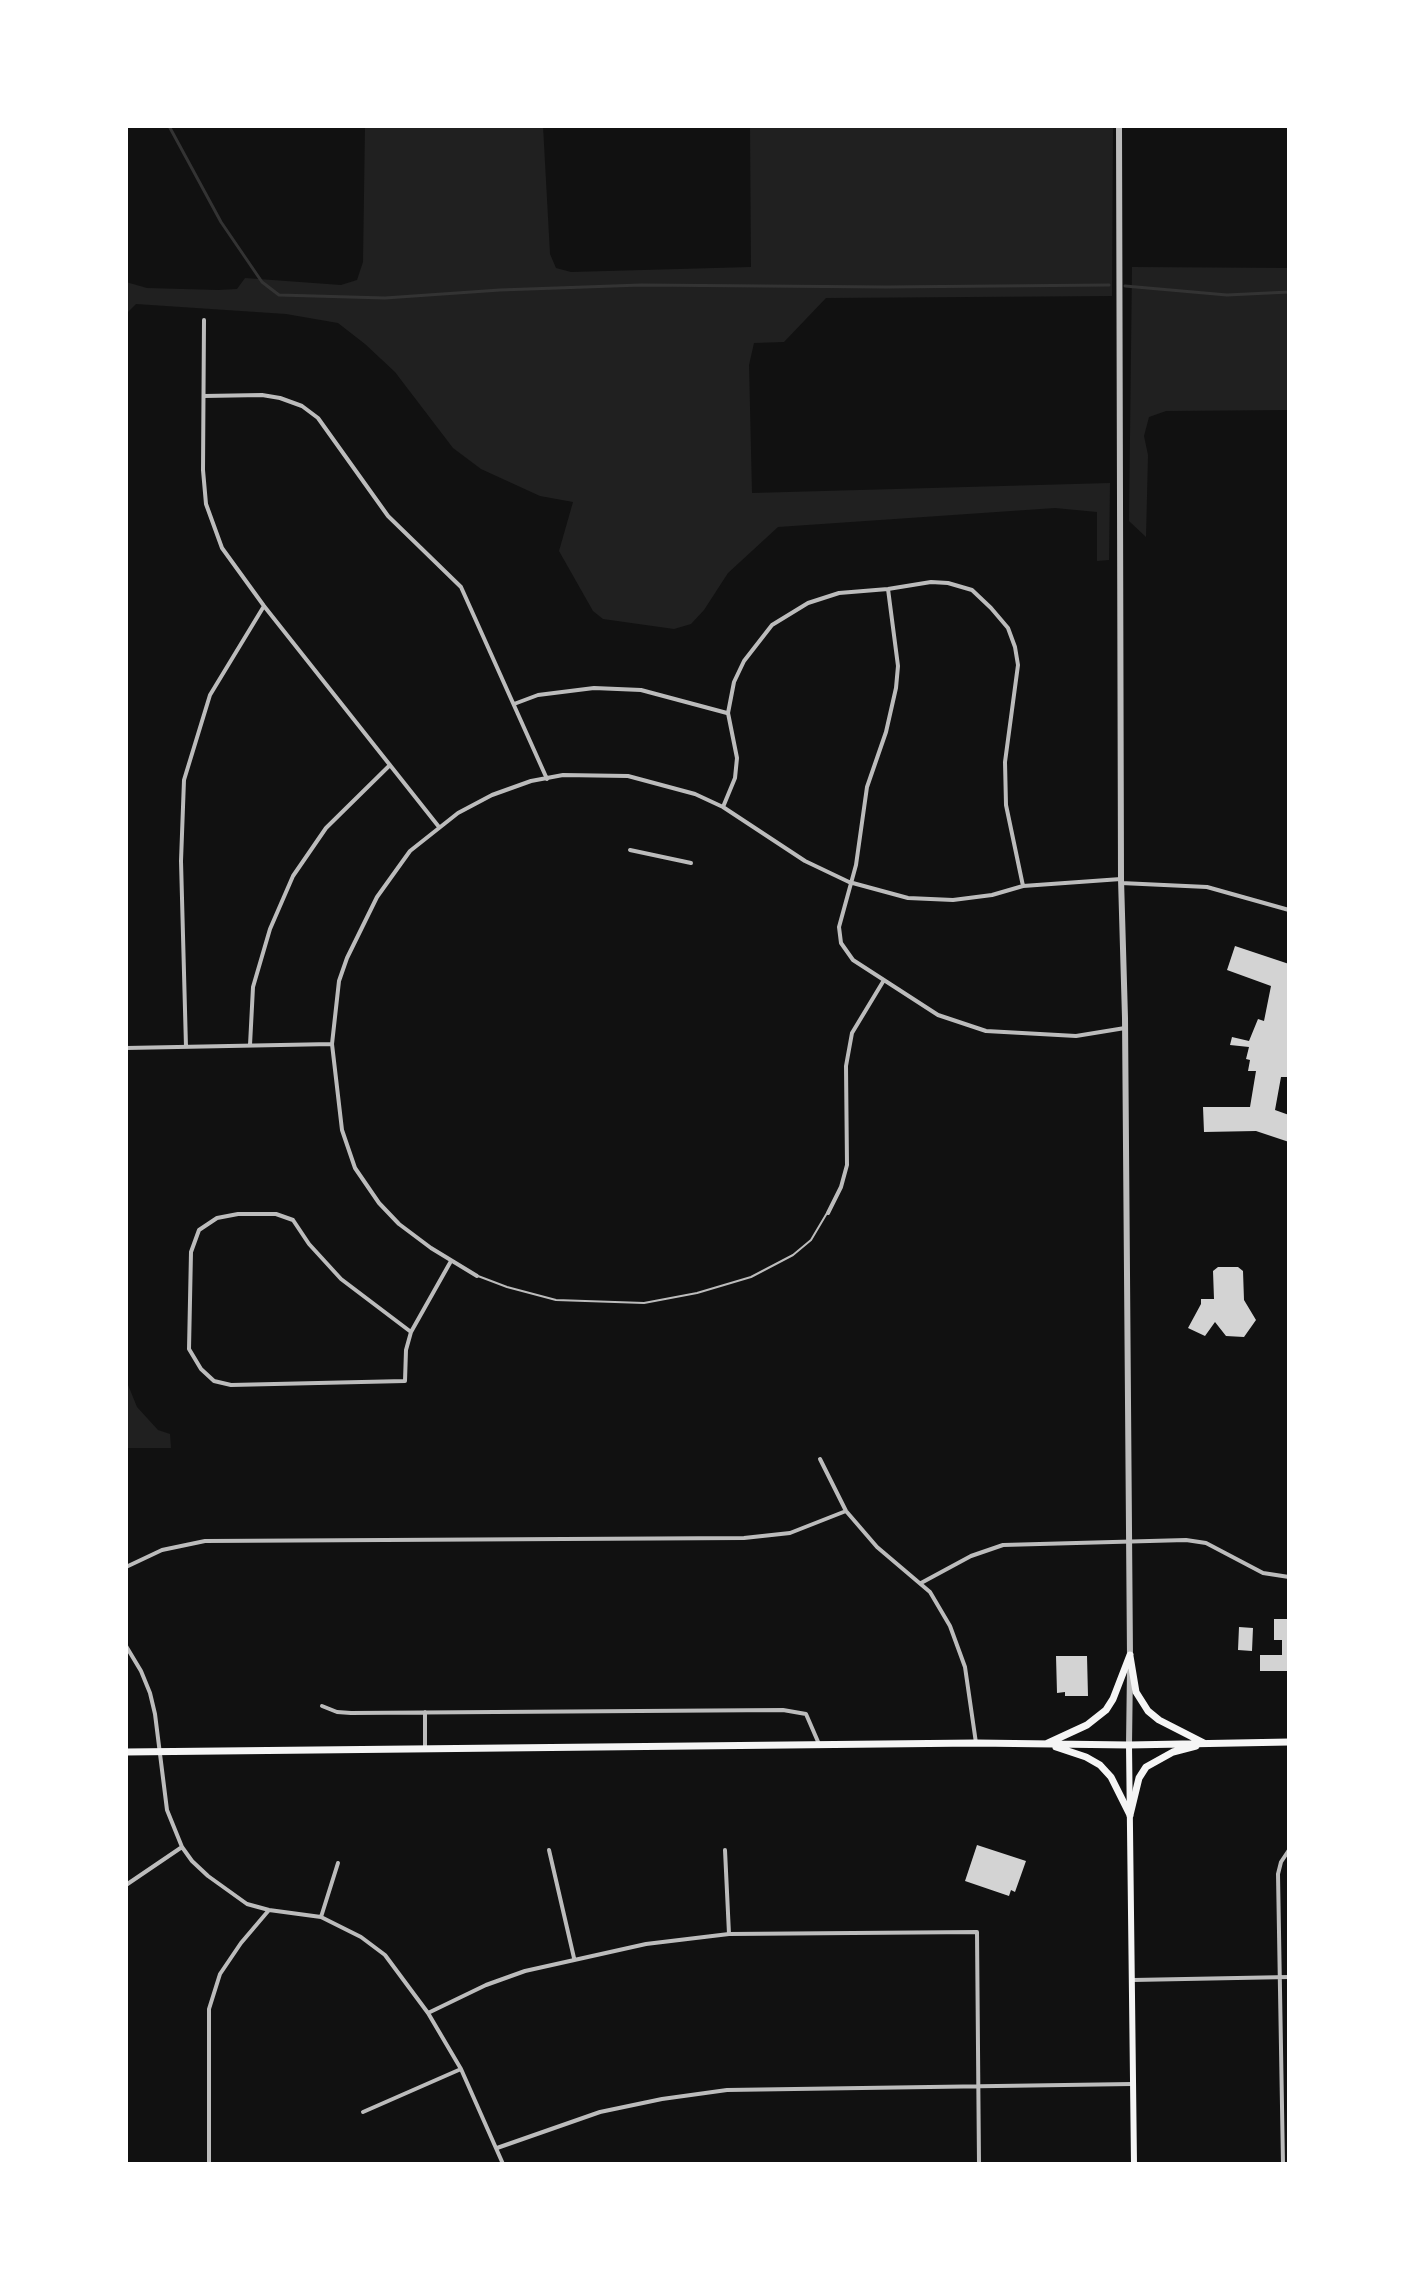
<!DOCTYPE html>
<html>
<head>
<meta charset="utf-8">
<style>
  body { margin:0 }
  #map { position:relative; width:1415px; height:2290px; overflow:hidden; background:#111; font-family:Overpass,sans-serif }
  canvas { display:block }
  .frame { position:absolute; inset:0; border:128px solid #fff; pointer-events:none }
</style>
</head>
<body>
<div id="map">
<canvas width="1415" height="2290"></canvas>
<div class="frame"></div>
</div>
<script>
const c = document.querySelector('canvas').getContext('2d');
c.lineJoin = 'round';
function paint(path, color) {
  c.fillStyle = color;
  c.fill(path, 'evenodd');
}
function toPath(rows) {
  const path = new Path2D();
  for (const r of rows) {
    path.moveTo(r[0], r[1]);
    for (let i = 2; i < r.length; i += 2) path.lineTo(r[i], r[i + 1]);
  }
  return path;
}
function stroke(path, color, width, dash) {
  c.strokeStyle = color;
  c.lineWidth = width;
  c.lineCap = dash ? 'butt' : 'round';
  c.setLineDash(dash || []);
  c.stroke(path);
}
const green = toPath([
  [365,126,543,126,550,254,556,268,571,272,751,267,750,126,1113,126,1112,296,826,298,784,342,754,343,749,365,752,493,1110,483,1109,560,1097,561,1097,512,1055,508,778,527,728,573,704,610,691,624,674,629,603,619,593,611,559,551,573,502,540,496,481,469,453,448,395,372,365,344,338,323,286,314,136,304,126,314,126,282,147,288,218,290,237,289,245,278,341,285,357,280,363,262],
  [1132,267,1289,268,1289,410,1166,411,1149,417,1144,436,1148,455,1146,537,1129,521],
  [126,1380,137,1407,158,1430,170,1434,171,1448,126,1448]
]);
const stream = toPath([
  [169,126,221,222,262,282,279,295,385,298,500,290,641,285,886,287,1109,285],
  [1125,286,1227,295,1289,292]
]);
const building = toPath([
  [1235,946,1289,964,1289,1077,1281,1077,1275,1110,1289,1115,1289,1142,1256,1131,1204,1132,1203,1107,1250,1107,1256,1071,1248,1071,1250,1060,1246,1059,1249,1047,1230,1045,1232,1037,1249,1041,1258,1019,1264,1021,1271,986,1227,970],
  [1218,1267,1238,1267,1243,1271,1244,1300,1256,1320,1244,1337,1226,1336,1215,1322,1205,1336,1188,1328,1201,1304,1201,1299,1214,1299,1213,1271],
  [1274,1619,1289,1619,1289,1671,1260,1671,1260,1655,1282,1655,1282,1640,1274,1640],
  [1239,1627,1253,1628,1252,1651,1238,1650],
  [1056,1656,1087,1656,1088,1696,1065,1696,1065,1692,1057,1693],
  [977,1845,1026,1861,1015,1892,1011,1890,1009,1896,965,1881]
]);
const service = toPath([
  [478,1276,507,1287,556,1300,644,1303,697,1293,751,1277,793,1255,811,1240,827,1213]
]);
const minor = toPath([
  [204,320,203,470,206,504,222,548,264,606,439,827],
  [204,396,262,395,280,398,302,406,318,418,388,516,461,587,547,779],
  [888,589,898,666,896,688,886,732,867,787,856,865,839,927,841,943,853,960,938,1015,986,1031,1076,1036,1125,1028],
  [514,704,538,695,594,688,641,690,727,713],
  [723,807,735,778,737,758,728,713,734,682,744,661,772,625,808,603,839,593,888,589,931,582,948,583,972,590,991,608,1008,628,1015,647,1018,665,1005,762,1006,805,1023,886],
  [630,850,691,863],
  [1121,883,1207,887,1289,910],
  [250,1045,253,987,270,929,293,876,326,828,390,765],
  [186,1047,181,861,184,780,210,695,264,606],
  [126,1048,332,1044],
  [828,1213,841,1187,847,1165,846,1066,852,1033,884,980],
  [477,1276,431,1248,399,1224,379,1203,355,1168,342,1130,332,1044,339,981,347,958,377,897,410,851,458,813,492,795,531,781,563,775,628,776,695,794,723,807,805,861,849,882,908,898,953,900,992,895,1023,886,1121,879],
  [411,1332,341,1279,309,1244,293,1220,276,1214,238,1214,217,1218,199,1230,191,1252,189,1349,201,1369,214,1381,231,1385,405,1381,406,1350,411,1332,451,1261],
  [820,1459,846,1511,877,1547,930,1592,950,1626,965,1667,976,1743],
  [126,1567,162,1550,205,1541,744,1538,790,1533,846,1511],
  [921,1583,971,1556,1003,1545,1186,1540,1206,1543,1263,1573,1289,1577],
  [126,1646,141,1671,150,1693,155,1714,167,1810,182,1847,192,1861,208,1876,247,1904,269,1910,321,1917,361,1937,385,1955,428,2013,461,2069,503,2164],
  [322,1706,337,1712,351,1713,783,1710,806,1714,819,1744],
  [425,1748,425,1712],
  [549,1850,574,1958],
  [725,1850,729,1934],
  [126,1885,182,1847],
  [321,1917,338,1863],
  [1133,1980,1289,1977],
  [428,2013,486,1985,525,1971,646,1944,729,1934,977,1932,979,2164],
  [363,2112,461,2069],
  [497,2148,600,2112,662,2099,727,2090,1132,2084],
  [209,2164,209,2009,220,1974,241,1943,269,1910],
  [1283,2164,1278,1874,1281,1862,1289,1850]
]);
const tertiary = toPath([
  [1119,126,1121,879,1125,1018,1130,1658],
  [1129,1745,1130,1669]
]);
const secondary = toPath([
  [1129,1745,1134,2164]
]);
const primary = toPath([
  [1130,1656,1136,1692,1148,1711,1159,1720,1204,1743],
  [1048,1743,1087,1725,1106,1710,1113,1699,1130,1655],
  [1056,1747,1086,1757,1100,1765,1111,1777,1130,1815],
  [126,1752,976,1743,1129,1745,1289,1742],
  [1130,1815,1139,1778,1146,1767,1173,1752,1196,1746]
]);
paint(green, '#202020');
stroke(stream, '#333', 3);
paint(building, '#d3d3d3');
stroke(service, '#bcbcbc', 2);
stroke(minor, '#bcbcbc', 4);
stroke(tertiary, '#bcbcbc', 6);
stroke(secondary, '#f5f5f5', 6);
stroke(primary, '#f5f5f5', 7);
</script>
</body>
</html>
